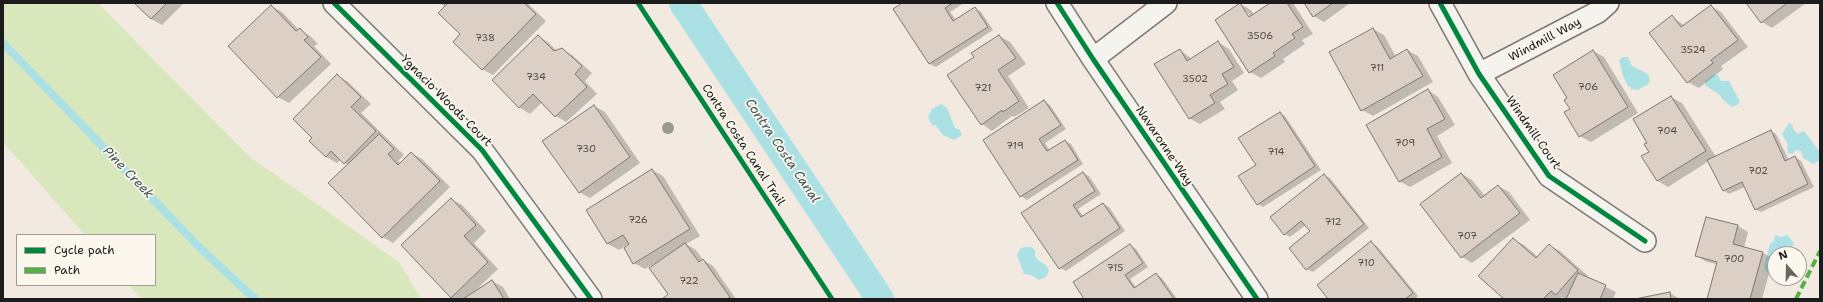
<!DOCTYPE html>
<html>
<head>
<meta charset="utf-8">
<style>
  body { margin:0 }
  #map { position:relative; width:1823px; height:302px; overflow:hidden; background:#f2e9e0; font-family:"Shantell Sans",sans-serif }
  canvas { display:block }
  .frame { position:absolute; inset:0; border:4px solid #1c1c1c; pointer-events:none }
  .legend { position:absolute; left:16px; top:234px; width:140px; height:52px; box-sizing:border-box; background:#fbf7ec; border:1px solid #a29f99; margin:0; padding:5px 7px; list-style:none; font-size:12px; color:#1c1c1c }
  .legend li { display:flex; align-items:center; gap:8px; height:20px }
  .legend b { width:20px; border:1px solid #a29f99 }
  .north { position:absolute; left:1767px; top:246px; width:40px; height:40px; box-sizing:border-box; background:#fbf7ec; border:1px solid #a29f99; border-radius:50%; rotate:340deg; font-size:11px; font-weight:700; line-height:16px; text-align:center; color:#1c1c1c }
  .north::after { content:''; display:block; margin:auto; width:14px; height:18px; background:#676461; clip-path:polygon(50% 0,100% 100%,50% 72%,0 100%) }
</style>
</head>
<body>
<div id="map">
<canvas width="1823" height="302"></canvas>
<div class="frame"></div>
<ul class="legend">
<li><b style="height:5px;background:#00873e"></b>Cycle path</li>
<li><b style="height:5px;background:#55b145"></b>Path</li>
</ul>
<div class="north">N</div>
</div>
<script>
const c = document.querySelector('canvas').getContext('2d');
c.lineJoin = 'round';
function paint(path, color) {
  c.fillStyle = color;
  c.fill(path, 'evenodd');
}
function toPath(rows) {
  const path = new Path2D();
  for (const r of rows) {
    path.moveTo(r[0], r[1]);
    for (let i = 2; i < r.length; i += 2) path.lineTo(r[i], r[i + 1]);
  }
  return path;
}
function stroke(path, color, width, dash) {
  c.strokeStyle = color;
  c.lineWidth = width;
  c.lineCap = dash ? 'butt' : 'round';
  c.setLineDash(dash || []);
  c.stroke(path);
}
function write(font, color, halo, rows, align = 'center') {
  c.font = font + ' "Shantell Sans",sans-serif';
  c.lineWidth = 3.5;
  c.setLineDash([]);
  c.textBaseline = 'middle';
  c.strokeStyle = halo;
  c.fillStyle = color;
  for (const [text, x, y, turn = 0] of rows) {
    c.save();
    c.translate(x, y);
    c.rotate((+turn || 0) * Math.PI / 180);
    c.textAlign = isNaN(turn) ? turn : align;
    if (halo) c.strokeText(text, 0, 0);
    c.fillText(text, 0, 0);
    c.restore();
  }
}
const green = toPath([
  [3,3,98,3,250,157,399,262,421,299,142,299,129,285,155,285,155,235,85,235,3,142]
]);
const water = toPath([
  [1623,57,1628,57,1632,66,1648,74,1650,81,1647,85,1640,88,1639,90,1631,89,1631,87,1628,86,1623,76,1619,60],
  [1713,75,1718,75,1721,81,1729,81,1740,102,1737,105,1732,107,1721,98,1721,96,1705,85,1705,81],
  [941,104,947,108,955,128,960,130,962,135,954,140,943,135,935,125,932,125,928,117,932,109],
  [1789,123,1792,125,1794,130,1798,134,1804,131,1820,152,1820,160,1813,164,1803,158,1801,151,1795,150,1793,154,1788,153,1787,147,1788,145,1782,134],
  [1775,235,1781,237,1787,235,1794,243,1789,254,1775,254,1775,274,1773,275,1766,272,1764,267,1770,244,1774,241],
  [1024,247,1031,247,1035,250,1035,256,1038,260,1046,265,1049,271,1046,277,1039,280,1031,275,1024,274,1017,255,1020,249]
]);
const shadow = toPath([
  [136,3,184,3,162,25,151,19],
  [439,3,527,3,546,21,493,75,482,69,446,7],
  [904,3,964,3,950,12,956,20,975,8,981,12,993,30,936,67,930,64,895,9],
  [1271,3,1293,3,1313,34,1302,40,1305,44,1283,59,1285,62,1261,78,1250,72,1240,4,1251,10,1254,15],
  [1245,12,1247,12,1253,20,1251,21],
  [1305,3,1350,3,1324,22,1314,16],
  [1747,3,1806,3,1772,28,1762,22],
  [271,6,282,12,299,30,310,36,318,44,314,46,331,64,289,103,278,97,229,46],
  [1711,6,1721,12,1748,47,1721,66,1723,69,1699,88,1688,82,1650,33,1672,17,1685,26],
  [1373,29,1384,35,1396,57,1407,50,1418,56,1433,82,1373,116,1362,110],
  [538,36,548,42,557,51,562,49,572,55,592,73,585,81,597,94,566,122,556,116,542,102,530,114,519,107],
  [999,36,1010,42,1026,64,1008,76,1029,108,1014,117,1012,116,992,131,982,124,975,57],
  [1218,42,1229,49,1244,73,1232,81,1238,90,1220,102,1225,109,1200,124,1189,118,1180,50,1192,59],
  [1593,51,1604,57,1638,113,1591,142,1580,136,1571,109],
  [337,75,348,82,371,104,361,113,404,155,398,161,401,163,411,153,422,159,450,187,393,243,383,237,348,165,341,159,337,163,326,157,313,138],
  [1428,90,1438,97,1455,125,1437,136,1452,163,1410,187,1399,181],
  [1671,97,1682,103,1716,157,1771,131,1776,134,1789,160,1795,157,1801,161,1814,187,1761,212,1755,209,1745,187,1729,194,1723,190,1709,161,1668,187,1658,181,1643,157,1650,152,1649,143],
  [1044,101,1050,105,1066,129,1045,143,1050,151,1065,141,1071,144,1083,164,1027,200,1021,196,984,141],
  [594,106,605,112,640,163,590,198,579,192],
  [1280,113,1285,116,1321,170,1263,207,1258,204,1257,165],
  [652,170,663,176,700,236,686,244,696,250,703,260,713,266,736,299,663,299,669,294,659,261,645,269,634,263,630,243,619,250,608,244,587,210],
  [1083,173,1089,176,1101,194,1078,209,1084,217,1103,204,1109,207,1125,231,1066,271,1060,268,1023,213],
  [1462,174,1472,180,1485,196,1498,186,1509,192,1530,220,1472,263,1462,257],
  [1324,175,1330,178,1369,228,1313,272,1307,269,1312,232,1306,225,1290,237,1284,234],
  [451,199,462,205,486,231,474,243,498,269,474,292,492,281,503,287,510,299,455,299,451,297],
  [1707,218,1738,226,1748,232,1744,248,1763,253,1773,259,1762,299,1709,299,1717,264,1707,262,1697,256],
  [1513,239,1524,245,1538,257,1549,245,1560,251,1588,276,1587,278,1616,292,1613,299,1566,299,1562,297,1559,299,1505,299],
  [1371,243,1377,246,1418,296,1415,299,1329,299],
  [1130,245,1136,249,1148,267,1130,279,1136,287,1156,274,1162,278,1177,299,1085,299],
  [1670,293,1680,299,1640,299]
]);
const stream = toPath([
  [3,43,198,246,255,299]
]);
const canal = toPath([
  [683,3,880,299]
]);
const building = toPath([
  [134,3,167,3,151,19,134,3],
  [448,3,524,3,536,14,482,70,453,42,460,34,438,13,448,3],
  [902,3,953,3,945,8,953,21,975,7,988,27,929,64,893,9,902,3],
  [1240,3,1249,17,1270,3,1287,3,1303,27,1292,34,1295,38,1273,53,1275,56,1249,73,1215,20,1240,3],
  [1304,3,1333,3,1313,17,1304,3],
  [1746,3,1787,3,1761,23,1746,3],
  [271,5,296,31,300,28,308,37,304,40,321,57,277,98,228,46,271,5],
  [1711,5,1738,40,1711,60,1713,63,1687,83,1649,33,1672,15,1681,27,1711,5],
  [1373,28,1390,59,1407,49,1423,76,1361,111,1329,52,1373,28],
  [538,35,554,51,562,48,582,66,575,74,587,87,555,117,533,94,519,108,492,80,538,35],
  [999,35,1016,58,998,70,1019,101,1003,112,1002,110,981,125,947,75,974,57,971,53,999,35],
  [1218,41,1234,67,1222,74,1228,84,1210,95,1215,103,1189,119,1154,64,1180,49,1187,61,1218,41],
  [1593,50,1628,107,1579,137,1564,112,1570,109,1564,100,1567,98,1553,75,1593,50],
  [337,74,361,97,351,107,376,131,344,164,331,151,326,157,309,141,312,138,293,119,337,74],
  [1428,89,1445,119,1427,129,1442,157,1399,182,1366,125,1428,89],
  [1671,96,1706,151,1657,181,1641,156,1649,152,1644,144,1647,143,1633,119,1671,96],
  [1044,100,1061,125,1039,139,1047,151,1065,140,1078,160,1020,197,983,140,1044,100],
  [594,105,630,157,579,193,542,141,594,105],
  [1280,112,1315,166,1257,205,1238,176,1256,165,1238,138,1280,112],
  [1771,130,1785,161,1795,156,1808,184,1755,210,1742,182,1723,191,1707,160,1771,130],
  [379,134,394,149,388,154,398,165,411,152,440,181,382,238,328,183,379,134],
  [652,169,690,229,633,264,624,248,629,244,623,235,607,244,586,210,652,169],
  [1083,172,1095,191,1073,205,1081,217,1103,203,1120,228,1059,269,1021,213,1083,172],
  [1461,173,1481,198,1498,185,1520,213,1461,258,1420,204,1461,173],
  [1324,174,1364,224,1306,270,1289,248,1310,231,1301,221,1284,235,1270,217,1324,174],
  [451,198,476,225,464,236,488,262,451,298,401,245,451,198],
  [1706,217,1738,225,1733,244,1763,252,1750,299,1707,299,1717,262,1695,256,1706,217],
  [1513,238,1536,258,1549,244,1578,270,1556,295,1551,291,1543,299,1504,299,1478,276,1513,238],
  [1371,241,1413,293,1405,299,1328,299,1317,285,1371,241],
  [685,243,699,262,703,259,730,297,727,299,662,299,668,294,649,268,685,243],
  [1130,244,1143,263,1125,275,1134,288,1156,273,1174,299,1084,299,1073,282,1130,244],
  [1578,273,1606,285,1600,299,1566,299,1578,273],
  [492,280,504,299,463,299,492,280],
  [1670,292,1671,299,1635,299,1670,292]
]);
const street = toPath([
  [334,3,482,150,591,299],
  [1057,3,1093,59,1257,299],
  [1440,3,1479,74,1549,176,1645,241],
  [1093,59,1166,3],
  [1479,74,1598,12,1608,3]
]);
const quiet = toPath([
  [1796,299,1820,251]
]);
const cycleway = toPath([
  [334,3,482,150,591,299],
  [638,3,832,299],
  [1057,3,1093,59,1257,299],
  [1440,3,1479,74,1549,176,1645,241]
]);
const trees = [
  [668,128]
];
const numberNames = [
  ["3506",1260,36],
  ["738",485,38],
  ["3524",1693,50],
  ["711",1377,68],
  ["734",536,77],
  ["3502",1195,79],
  ["706",1588,87],
  ["721",983,88],
  ["704",1667,131],
  ["709",1405,143],
  ["719",1015,146],
  ["730",586,149],
  ["714",1276,152],
  ["702",1758,171],
  ["726",638,220],
  ["712",1333,222],
  ["707",1467,236],
  ["700",1734,259],
  ["710",1366,263],
  ["715",1115,268],
  ["722",689,281]
];
const streetNames = [
  ["Windmill Way",1545,40,-28],
  ["Ygnacio Woods Court",446,101,45],
  ["Windmill Court",1533,133,55],
  ["Contra Costa Canal Trail",743,145,57],
  ["Navaronne Way",1164,146,56]
];
const waterNames = [
  ["Contra Costa Canal",782,151,56],
  ["Pine Creek",128,173,46]
];
paint(green, '#d8e7bc');
paint(water, '#abe1e5');
paint(shadow, '#0003');
stroke(stream, '#abe1e5', 8);
stroke(canal, '#abe1e5', 28);
paint(building, '#dccfc5');
stroke(building, '#7c7874', 1);
stroke(street, '#7c7874', 24);
stroke(street, '#f5f3ee', 21);
stroke(quiet, '#55b145', 4, [8, 4]);
stroke(cycleway, '#00873e', 5);
c.fillStyle = '#989a8a';
for (const [x, y] of trees) {
  c.beginPath();
  c.arc(x, y, 6, 0, 2 * Math.PI);
  c.fill();
}
write('10px', '#4f4c49', null, numberNames);
write('12px', '#1c1c1c', '#fbf7ec', streetNames);
write('italic 13px', '#3e5659', '#fbf7ec', waterNames);
</script>
</body>
</html>
